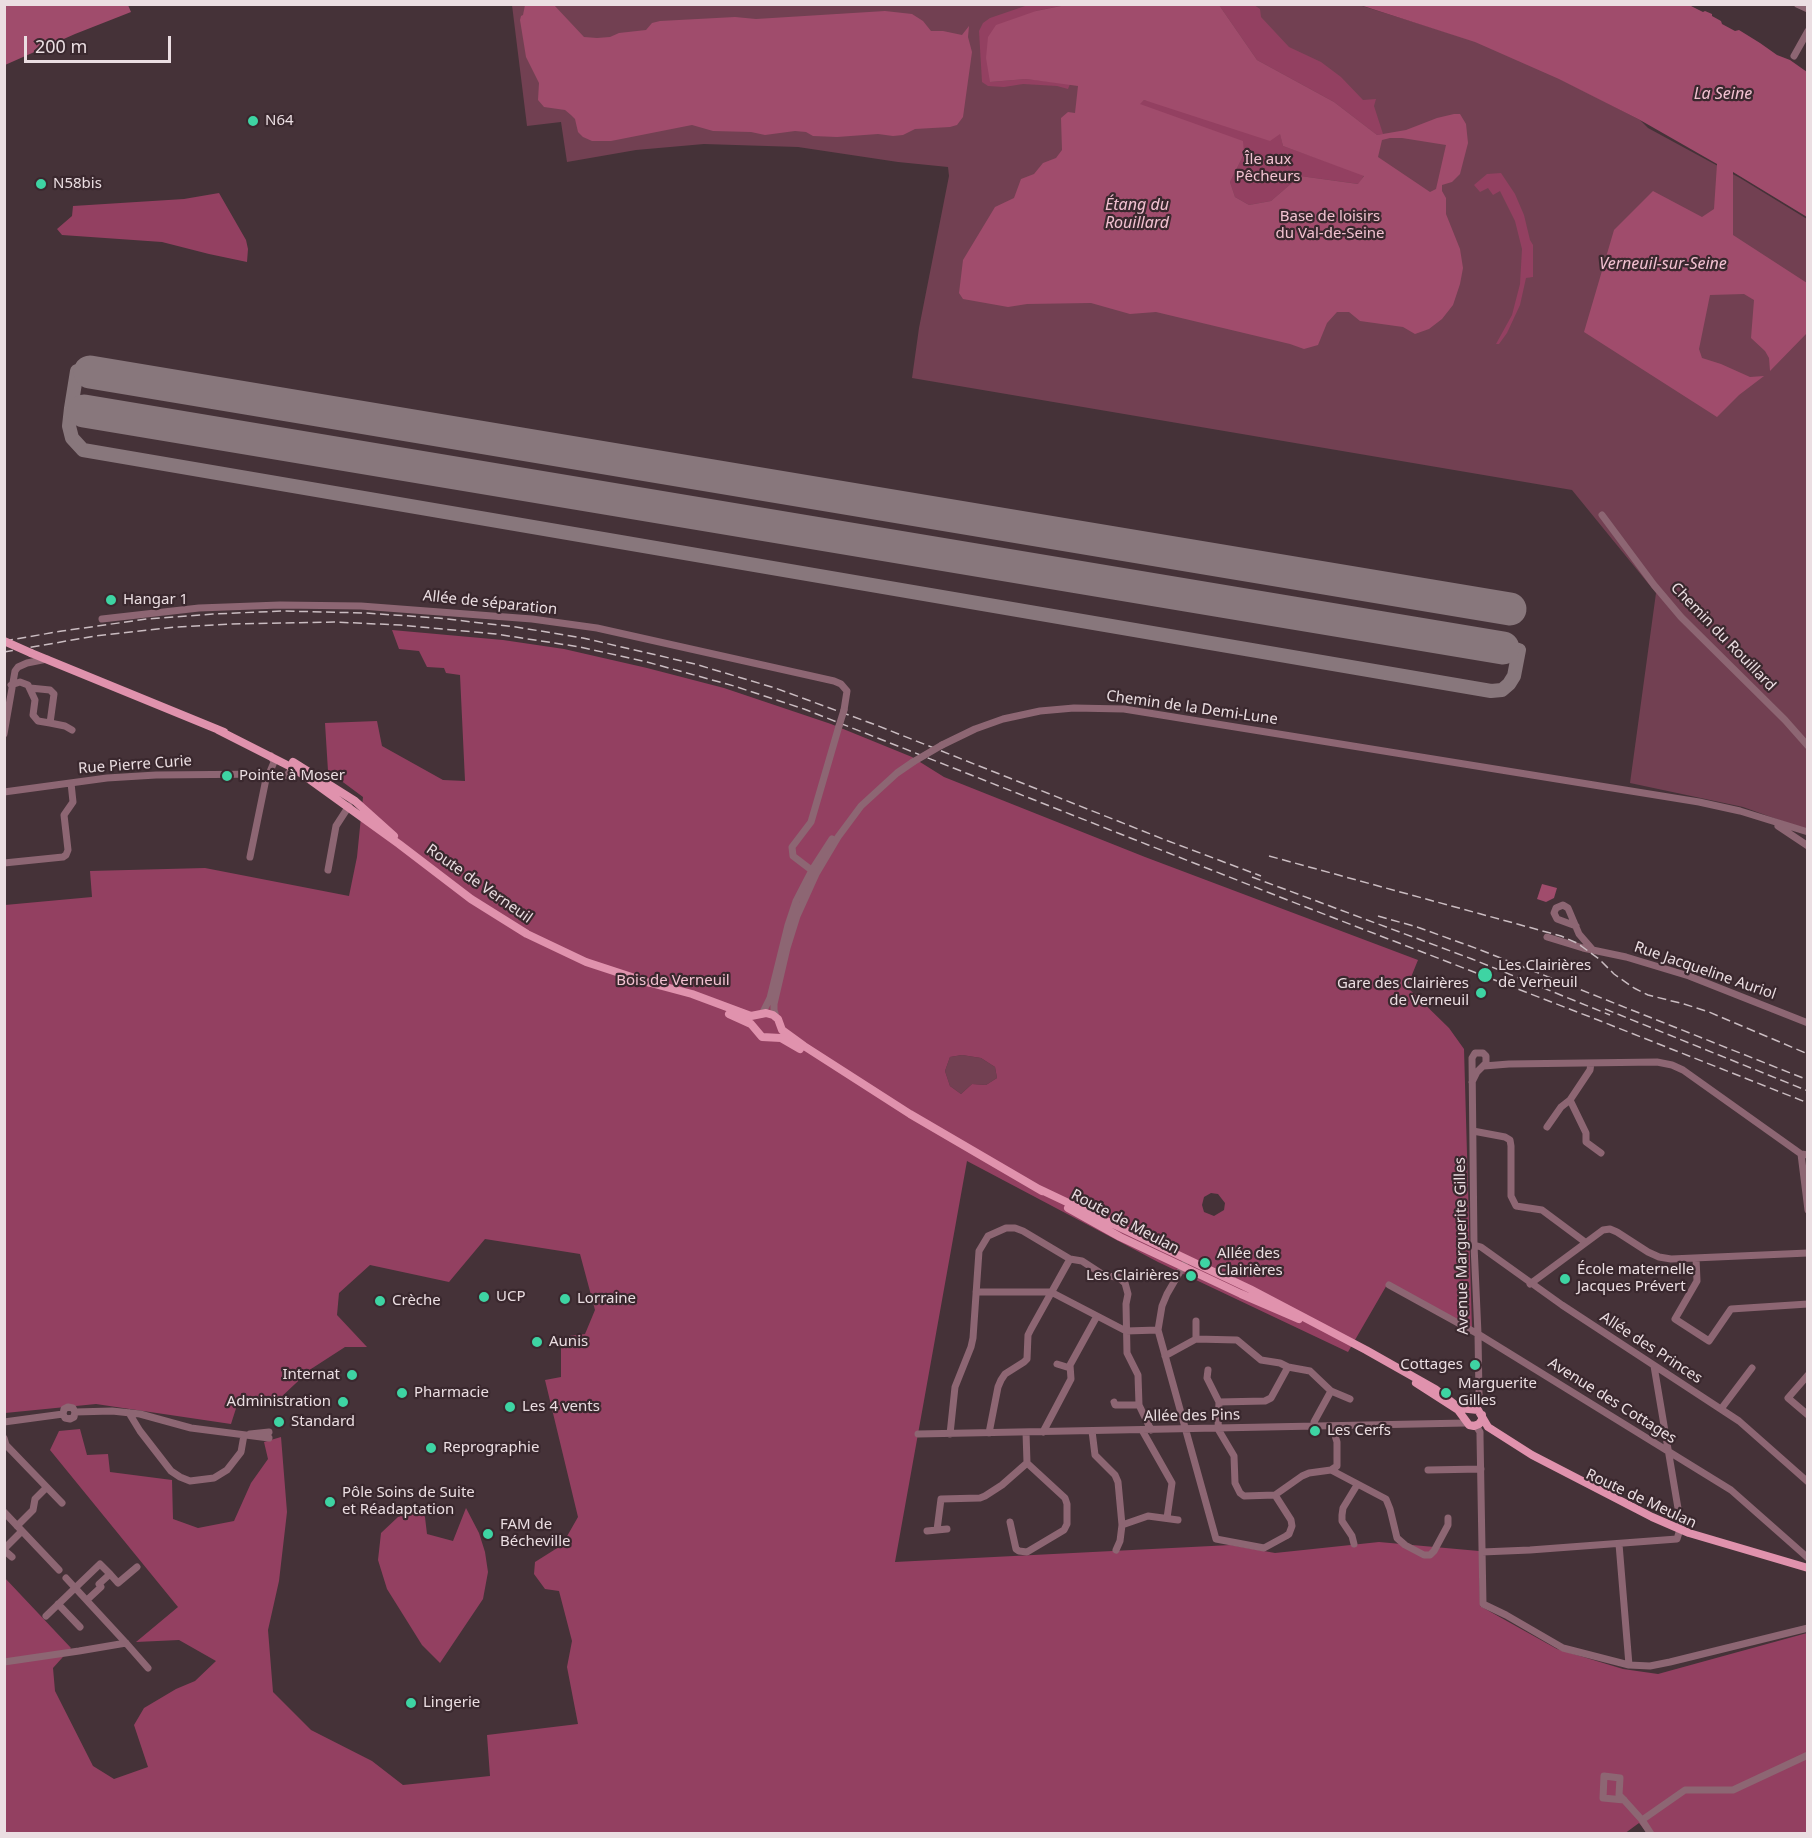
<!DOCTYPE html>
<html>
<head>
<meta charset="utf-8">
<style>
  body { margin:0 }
  #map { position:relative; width:1812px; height:1838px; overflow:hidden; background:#453238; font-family:"Noto Sans",sans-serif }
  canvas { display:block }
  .frame { position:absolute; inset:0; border:6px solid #ebdee2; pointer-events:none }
  .scale { position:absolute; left:24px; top:36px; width:147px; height:27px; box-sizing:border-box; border:3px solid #ebdee2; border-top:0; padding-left:8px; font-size:18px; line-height:21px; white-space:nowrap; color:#ebdee2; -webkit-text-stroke:4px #3a282e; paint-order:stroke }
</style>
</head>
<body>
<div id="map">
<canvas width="1812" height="1838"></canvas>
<div class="frame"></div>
<div class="scale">200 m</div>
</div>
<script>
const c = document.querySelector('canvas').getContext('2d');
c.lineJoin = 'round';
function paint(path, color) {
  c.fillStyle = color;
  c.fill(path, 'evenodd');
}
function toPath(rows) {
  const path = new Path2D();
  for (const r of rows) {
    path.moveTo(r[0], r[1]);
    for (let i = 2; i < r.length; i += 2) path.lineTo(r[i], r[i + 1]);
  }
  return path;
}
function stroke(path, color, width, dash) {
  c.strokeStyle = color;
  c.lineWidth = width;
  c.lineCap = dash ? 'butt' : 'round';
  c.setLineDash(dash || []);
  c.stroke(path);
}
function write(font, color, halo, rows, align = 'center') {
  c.font = font + ' "Noto Sans",sans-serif';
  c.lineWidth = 4.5;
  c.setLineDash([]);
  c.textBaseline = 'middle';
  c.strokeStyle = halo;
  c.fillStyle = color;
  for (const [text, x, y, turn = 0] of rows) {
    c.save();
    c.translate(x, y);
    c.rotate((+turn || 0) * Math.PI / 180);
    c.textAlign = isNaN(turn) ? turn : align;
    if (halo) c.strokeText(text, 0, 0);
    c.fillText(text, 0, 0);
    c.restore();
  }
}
const green = toPath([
  [512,5,1359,5,1507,51,1640,120,1648,128,1740,178,1807,219,1807,830,1743,807,1630,783,1656,593,1572,490,912,378,919,328,949,176,948,167,898,162,798,147,704,144,636,150,567,162,561,122,527,126],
  [962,1055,981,1058,995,1067,997,1078,986,1085,972,1084,961,1094,950,1086,945,1071,950,1057]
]);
const forest = toPath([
  [1028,5,1066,5,1036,11,990,82,1026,79,1070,84,1068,89,1057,86,1023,84,1004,87,988,86,982,82,979,31,983,23,990,18],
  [1219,5,1254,5,1260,9,1261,17,1289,47,1321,62,1341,77,1363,100,1376,99,1374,106,1383,134,1377,135,1334,102,1257,60],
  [1144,100,1280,133,1283,146,1364,175,1359,184,1300,176,1271,201,1249,205,1235,197,1230,182,1244,154,1139,104],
  [1501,173,1515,194,1524,215,1530,240,1533,245,1533,277,1526,278,1520,305,1507,333,1499,344,1496,344,1512,315,1520,284,1522,249,1515,221,1500,191,1493,195,1488,188,1480,192,1474,185,1487,174],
  [219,193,246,240,248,249,247,262,209,254,162,242,62,235,57,229,72,216,73,206,184,199],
  [392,630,503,640,564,649,647,668,724,688,831,724,912,757,944,777,1145,857,1418,960,1407,987,1449,1028,1464,1049,1472,1329,1388,1283,1348,1352,1158,1262,967,1161,895,1562,1231,1545,1275,1553,1379,1542,1479,1551,1480,1606,1557,1649,1623,1669,1658,1674,1807,1633,1807,1833,1647,1833,1639,1823,1624,1834,5,1833,4,1577,71,1648,53,1668,55,1691,93,1766,114,1779,148,1767,134,1725,144,1708,176,1689,195,1681,216,1661,179,1640,136,1642,178,1607,50,1450,59,1431,80,1429,87,1455,108,1454,110,1472,172,1480,173,1519,198,1528,234,1521,251,1483,268,1459,264,1442,281,1437,287,1512,279,1581,268,1630,273,1692,311,1730,372,1761,403,1785,490,1776,487,1735,578,1724,567,1667,572,1641,559,1591,545,1589,534,1574,535,1562,562,1545,578,1517,545,1380,561,1377,561,1337,585,1334,595,1310,580,1254,485,1239,449,1282,370,1265,339,1293,337,1315,367,1347,345,1347,311,1369,279,1399,239,1399,231,1424,96,1404,5,1413,5,905,92,897,90,871,205,868,349,896,357,857,363,797,328,771,325,723,377,721,382,746,443,780,465,781,460,675,446,673,444,668,427,667,419,651,399,649],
  [962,1055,981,1058,995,1067,997,1078,986,1085,972,1084,961,1094,950,1086,945,1071,950,1057],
  [1211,1193,1218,1194,1225,1203,1224,1210,1214,1216,1204,1212,1202,1205,1204,1197],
  [466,1508,479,1533,485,1552,488,1572,483,1599,440,1663,422,1645,387,1589,378,1560,381,1533,398,1517,424,1509,427,1534,453,1541]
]);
const water = toPath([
  [5,4,128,5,131,12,75,34,5,65],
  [525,5,554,5,584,37,597,38,610,37,619,33,646,30,652,23,660,21,735,17,756,19,885,11,912,14,923,21,931,31,943,31,962,35,969,26,968,37,972,52,963,117,957,125,950,127,915,129,903,135,893,136,878,134,837,137,813,136,806,132,795,131,765,135,751,132,713,131,692,125,611,141,592,141,583,137,578,132,575,119,571,115,565,110,544,107,538,100,539,83,526,57,520,20,521,16,523,15],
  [1066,5,1219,5,1257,60,1334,102,1377,135,1406,130,1437,118,1454,114,1460,114,1466,124,1468,143,1460,174,1452,182,1442,185,1442,191,1446,198,1446,214,1460,249,1463,268,1460,284,1453,305,1442,319,1429,329,1415,334,1403,327,1360,321,1349,312,1337,312,1327,323,1318,345,1304,349,1290,344,1156,312,1130,314,1091,303,1027,304,1008,307,963,299,959,293,963,260,995,207,1014,198,1021,179,1034,174,1043,163,1056,158,1062,150,1061,118,1068,112,1075,113,1078,86,1026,79,990,82,986,58,988,37,996,25,1036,11],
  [1144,100,1270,141,1280,134,1283,146,1364,176,1358,184,1300,176,1271,201,1249,205,1235,197,1230,182,1244,154,1243,141,1140,104],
  [1390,138,1402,138,1446,145,1436,189,1430,192,1378,157,1382,140],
  [1360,5,1689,5,1703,12,1705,11,1712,14,1712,16,1721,21,1722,24,1735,31,1739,30,1760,43,1777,55,1790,60,1807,72,1807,217,1733,172,1733,235,1807,283,1807,333,1770,371,1769,358,1765,351,1751,338,1754,300,1744,294,1710,295,1699,349,1702,358,1721,364,1750,377,1764,376,1739,395,1717,417,1584,332,1614,230,1653,191,1702,217,1714,209,1717,164,1640,120,1559,79,1475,42],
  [1542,884,1557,888,1554,898,1546,902,1537,899]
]);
const taxiway = toPath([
  [71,408,77,371,90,372],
  [84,411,71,408,69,426,72,438,83,450,1491,691,1502,690,1509,684,1514,676,1519,650,1503,648]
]);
const runway = toPath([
  [90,372,1510,609],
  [84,411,1503,648]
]);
const minor = toPath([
  [1797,4,1808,9],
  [1794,56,1808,31],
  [1602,515,1654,585,1681,617,1785,720,1808,746],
  [102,619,199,608,280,605,361,606,532,619,597,628,834,681,841,684,847,691,844,710],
  [11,685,20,682,28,685,35,700,33,715,38,721,50,723,54,694,50,690,30,688],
  [50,723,65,726,72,730],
  [4,734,15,671,18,667,27,663,47,659],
  [942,745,975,729,1003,719,1040,711,1074,708,1124,709,1699,802,1740,811,1808,832],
  [269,774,274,762,271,756],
  [4,792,107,778,156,775,269,774,283,776,287,775,296,765],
  [1778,826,1808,846],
  [250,857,267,774],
  [4,863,63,857,66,855,68,850,64,815,73,802,71,783],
  [328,870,336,826,349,806],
  [814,872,793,856,792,847,811,822,839,726],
  [1576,926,1557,919,1554,913,1556,908,1563,905,1568,908,1579,934,1592,949],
  [1547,937,1583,948,1626,957,1689,976,1808,1023],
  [762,1014,770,998,788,925,796,901,812,870,832,839],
  [776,1017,774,1010,774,1004,787,948,797,916,816,874,838,837,861,806,897,773,913,762],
  [1591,1063,1590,1070,1570,1100,1586,1133,1586,1142,1601,1153],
  [1484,1066,1509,1064,1657,1062,1672,1065,1683,1070,1801,1154,1808,1155],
  [1472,1082,1477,1072,1486,1063,1486,1056,1483,1053,1475,1053,1472,1058,1474,1245,1478,1334,1479,1395,1477,1409],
  [1547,1127,1561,1107,1570,1100],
  [1473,1131,1505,1137,1510,1140,1511,1146,1511,1196,1516,1206,1542,1210,1585,1242],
  [1801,1154,1808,1210],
  [1474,1245,1481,1247,1562,1305,1739,1421,1808,1482],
  [1696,1258,1697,1281,1675,1319,1709,1341,1731,1309,1808,1304],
  [1185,1263,1167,1294,1162,1306,1158,1330,1216,1539,1264,1548,1286,1536,1289,1534,1292,1526,1291,1520,1275,1495],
  [1530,1284,1603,1230,1610,1229,1617,1232,1648,1252,1659,1257,1671,1259,1808,1253],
  [1389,1285,1478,1334,1731,1490,1808,1558],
  [976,1292,1051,1292,1126,1331,1158,1330],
  [1196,1321,1196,1339],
  [1165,1356,1196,1339,1237,1340,1261,1360,1280,1363,1288,1367,1310,1371,1331,1391,1350,1399],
  [1057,1364,1070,1368],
  [1288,1367,1271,1398,1265,1401,1219,1402,1218,1429,1234,1456,1235,1483,1240,1493,1244,1496,1275,1495,1302,1476,1309,1473,1331,1470,1337,1466,1337,1442,1332,1426],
  [1208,1370,1207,1378,1219,1402],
  [1808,1375,1788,1398,1808,1415],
  [1114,1402,1115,1405,1139,1405],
  [1721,1409,1752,1368],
  [129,1413,140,1431,171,1471,180,1477,190,1481,214,1478,227,1470,241,1452,244,1435],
  [63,1414,65,1418,70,1419,74,1417,75,1412],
  [4,1422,63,1414,64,1409,68,1407,73,1408,75,1412,112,1411,140,1414,191,1428,269,1438],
  [1476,1426,1480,1432,1480,1436,1483,1604,1506,1615,1563,1648,1629,1665,1650,1666,1670,1662,1808,1628],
  [1314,1427,1314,1422,1331,1391],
  [1142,1430,1172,1483,1167,1518],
  [1092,1431,1095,1455,1115,1475,1118,1482,1122,1525,1120,1541,1116,1550],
  [1043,1432,1071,1379,1070,1365,1097,1316],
  [989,1433,998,1387,1001,1380,1005,1374,1024,1362,1027,1359,1028,1335,1031,1329,1070,1259],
  [250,1434,269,1432],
  [918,1434,1466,1423],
  [950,1434,955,1387,971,1347,973,1338,979,1251,988,1236,1006,1228,1015,1228,1023,1231,1070,1259,1082,1261,1105,1276,1118,1277,1125,1283,1128,1294,1126,1304,1127,1353,1138,1375,1139,1405,1151,1430],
  [4,1438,6,1445,62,1503],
  [1331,1470,1386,1499,1390,1509,1397,1538,1405,1545,1424,1555,1430,1555,1434,1551,1448,1525,1448,1518],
  [1428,1470,1481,1469],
  [4,1512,59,1570],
  [1010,1522,1016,1549,1019,1551,1027,1552,1064,1530,1067,1524,1067,1504,1065,1498,1027,1463],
  [1122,1525,1148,1516,1178,1520],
  [17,1526,33,1510,35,1499,46,1488],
  [937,1530,941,1499,980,1498,985,1496,1002,1485,1027,1463,1026,1432],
  [927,1531,947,1529],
  [1354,1544,1352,1536,1342,1521,1342,1515,1343,1508,1357,1485],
  [1619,1544,1629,1665],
  [4,1549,22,1531],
  [4,1550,12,1557],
  [1482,1552,1530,1550,1677,1539,1681,1526,1654,1366],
  [66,1578,126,1643,148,1668],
  [87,1600,101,1587,99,1584,110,1574,118,1583,137,1567],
  [58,1604,80,1627],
  [46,1616,100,1564,110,1574],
  [4,1662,79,1651,126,1643],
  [1624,1800,1603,1798,1604,1776,1620,1778,1619,1795,1624,1800,1642,1820,1651,1834],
  [1642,1820,1685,1790,1733,1790,1808,1755]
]);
const major = toPath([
  [31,653,224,732],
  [218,730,295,769,399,844,471,899,527,934,586,962,650,983],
  [293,762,355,801,394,836],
  [647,982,692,994,751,1016,766,1013,773,1015,778,1019,782,1030,804,1046,910,1114,1042,1191],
  [729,1014,751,1024,762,1037,781,1038,800,1049],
  [1037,1188,1250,1289,1366,1350,1435,1389,1459,1408,1478,1410,1488,1427,1532,1455,1652,1517,1689,1533,1808,1568],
  [1068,1208,1120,1237,1241,1294,1299,1319],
  [1416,1383,1458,1410,1469,1425,1474,1426,1479,1424,1482,1420,1482,1415]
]);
const rail = toPath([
  [4,641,62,631,147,619,213,614,283,611,365,613,438,618,516,627,583,638,695,664,775,688,876,725,1163,839,1261,876],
  [4,652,95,636,176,627,232,624,334,622,400,625,496,634,580,647,647,662,734,686,804,709,1285,899,1598,1020,1808,1103],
  [1269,856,1561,936,1577,943,1599,959,1614,974,1634,988,1648,995,1684,1004,1709,1012,1808,1054],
  [1252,877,1472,959,1610,1015],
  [1378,916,1417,927,1478,949,1808,1080],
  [1605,1009,1808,1091]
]);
const minorBridge = toPath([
  [839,726,844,710],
  [913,762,942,745]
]);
const majorBridge = toPath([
  [4,641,31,653]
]);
const markers = [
  [253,121,6,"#3ed4a3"],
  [41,184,6,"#3ed4a3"],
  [111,600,6,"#3ed4a3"],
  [227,776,6,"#3ed4a3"],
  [1485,975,8,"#3ed4a3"],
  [1481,993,6,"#3ed4a3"],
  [1205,1263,6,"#3ed4a3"],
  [1191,1276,6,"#3ed4a3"],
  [1565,1279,6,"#3ed4a3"],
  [484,1297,6,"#3ed4a3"],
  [565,1299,6,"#3ed4a3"],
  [380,1301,6,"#3ed4a3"],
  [537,1342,6,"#3ed4a3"],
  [1475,1365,6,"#3ed4a3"],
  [352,1375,6,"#3ed4a3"],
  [402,1393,6,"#3ed4a3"],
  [1446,1393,6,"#3ed4a3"],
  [343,1402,6,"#3ed4a3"],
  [510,1407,6,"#3ed4a3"],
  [279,1422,6,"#3ed4a3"],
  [1315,1431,6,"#3ed4a3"],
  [431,1448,6,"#3ed4a3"],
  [330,1502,6,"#3ed4a3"],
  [488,1534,6,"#3ed4a3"],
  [411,1703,6,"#3ed4a3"]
];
const poiNames = [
  ["N64",265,121],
  ["N58bis",53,184],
  ["Hangar 1",123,600],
  ["Pointe à Moser",239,776],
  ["Les Clairières",1498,966],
  ["de Verneuil",1498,983],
  ["Gare des Clairières",1469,984,"right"],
  ["de Verneuil",1469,1001,"right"],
  ["Allée des",1217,1254],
  ["Clairières",1217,1271],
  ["École maternelle",1577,1270],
  ["Jacques Prévert",1577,1287],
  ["Les Clairières",1179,1276,"right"],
  ["UCP",496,1297],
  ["Lorraine",577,1299],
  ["Crèche",392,1301],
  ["Aunis",549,1342],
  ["Cottages",1463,1365,"right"],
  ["Internat",340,1375,"right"],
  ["Marguerite",1458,1384],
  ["Gilles",1458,1401],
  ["Pharmacie",414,1393],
  ["Administration",331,1402,"right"],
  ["Les 4 vents",522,1407],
  ["Standard",291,1422],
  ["Les Cerfs",1327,1431],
  ["Reprographie",443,1448],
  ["Pôle Soins de Suite",342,1493],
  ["et Réadaptation",342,1510],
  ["FAM de",500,1525],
  ["Bécheville",500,1542],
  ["Lingerie",423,1703]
];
const parkNames = [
  ["Île aux",1268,160],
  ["Pêcheurs",1268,177],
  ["Base de loisirs",1330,217],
  ["du Val-de-Seine",1330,234],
  ["Bois de Verneuil",673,981]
];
const streetNames = [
  ["Allée de séparation",490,603,6],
  ["Chemin du Rouillard",1723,637,46],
  ["Chemin de la Demi-Lune",1192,708,8],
  ["Rue Pierre Curie",135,765,-4],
  ["Route de Verneuil",479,884,35],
  ["Rue Jacqueline Auriol",1705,971,19],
  ["Route de Meulan",1125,1222,28],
  ["Avenue Marguerite Gilles",1462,1246,-91],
  ["Allée des Princes",1651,1348,33],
  ["Avenue des Cottages",1612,1401,32],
  ["Allée des Pins",1192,1416,-1],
  ["Route de Meulan",1641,1499,25]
];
const waterNames = [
  ["La Seine",1723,94],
  ["Étang du",1137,205],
  ["Rouillard",1137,223],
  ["Verneuil-sur-Seine",1663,264]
];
paint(green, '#724052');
paint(forest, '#934061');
paint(water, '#a04c6c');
stroke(taxiway, '#88777c', 14);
stroke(runway, '#88777c', 33);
stroke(minor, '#8d6673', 7);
stroke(major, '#e092ad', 8);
stroke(rail, '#cabcc1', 1.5, [9, 4.5]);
stroke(minorBridge, '#8d6673', 7);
stroke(majorBridge, '#e092ad', 8);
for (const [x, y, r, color] of markers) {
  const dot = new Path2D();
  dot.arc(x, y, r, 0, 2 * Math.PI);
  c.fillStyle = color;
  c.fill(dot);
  stroke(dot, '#3a282e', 2);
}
write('15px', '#ebdee2', '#3a282e', poiNames, 'left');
write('15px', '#f3c3d2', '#3a282e', parkNames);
write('15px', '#ebdee2', '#3a282e', streetNames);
write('italic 16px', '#f2c1d1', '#3a282e', waterNames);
</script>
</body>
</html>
